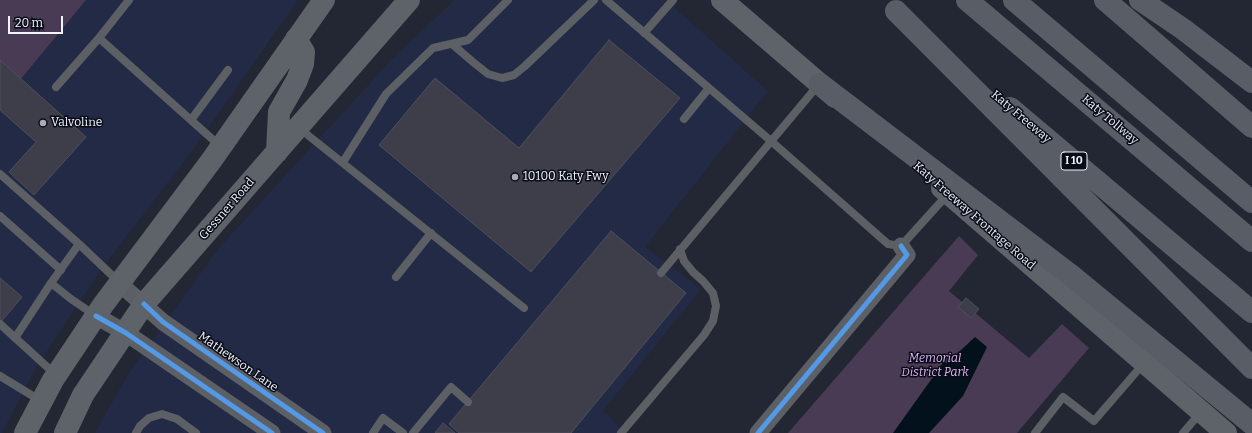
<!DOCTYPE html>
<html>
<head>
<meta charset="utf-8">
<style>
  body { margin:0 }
  #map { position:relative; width:1252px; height:433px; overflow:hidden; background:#232633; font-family:Bitter,serif }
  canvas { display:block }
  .scale { position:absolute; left:8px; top:16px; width:55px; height:18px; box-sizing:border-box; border:2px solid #f0f4fe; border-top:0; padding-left:5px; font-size:12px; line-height:14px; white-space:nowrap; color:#f0f4fe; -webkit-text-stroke:3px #090c17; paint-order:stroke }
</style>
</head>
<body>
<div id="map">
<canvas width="1252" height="433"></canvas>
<div class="scale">20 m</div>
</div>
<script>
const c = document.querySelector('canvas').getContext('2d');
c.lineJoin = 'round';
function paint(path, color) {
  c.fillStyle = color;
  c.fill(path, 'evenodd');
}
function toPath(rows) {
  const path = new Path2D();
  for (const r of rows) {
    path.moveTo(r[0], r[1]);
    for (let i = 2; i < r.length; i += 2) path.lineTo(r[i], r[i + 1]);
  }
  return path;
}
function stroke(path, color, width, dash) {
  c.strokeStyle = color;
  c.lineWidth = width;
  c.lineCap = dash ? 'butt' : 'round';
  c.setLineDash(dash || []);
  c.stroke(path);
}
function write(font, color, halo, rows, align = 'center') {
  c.font = font + ' Bitter,serif';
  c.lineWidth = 3;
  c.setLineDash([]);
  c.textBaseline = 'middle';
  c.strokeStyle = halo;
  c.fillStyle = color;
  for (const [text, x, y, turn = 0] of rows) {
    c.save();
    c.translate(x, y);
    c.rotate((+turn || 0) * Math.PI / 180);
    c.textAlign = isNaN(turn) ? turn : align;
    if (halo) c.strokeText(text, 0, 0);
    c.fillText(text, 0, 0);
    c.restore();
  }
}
const built = toPath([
  [86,0,298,0,194,148,101,270,35,369,2,433,0,433,0,62,20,79],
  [454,0,666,0,768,91,645,247,701,289,603,411,626,433,95,433,128,374,218,249,392,59]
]);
const green = toPath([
  [0,0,86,0,20,80,0,62],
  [959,236,978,255,949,291,1029,358,1062,324,1089,348,1017,433,788,433]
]);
const water = toPath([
  [975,337,987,347,963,396,929,433,893,433,943,363,947,363]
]);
const building = toPath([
  [609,40,680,98,531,272,379,145,435,78,519,148,609,40],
  [0,60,86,137,34,195,9,172,36,142,0,110,0,60],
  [611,231,686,293,571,433,459,433,449,424,611,231],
  [0,278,22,297,0,323,0,278],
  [966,298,979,309,971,318,958,307,966,298],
  [443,423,455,433,435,433,443,423]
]);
const lane = toPath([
  [606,0,771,141,888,244,901,246,948,194],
  [644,33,673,0],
  [99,38,129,0],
  [452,44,473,62,488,74,502,78,514,75,525,66,594,0],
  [56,87,99,38,220,146],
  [684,119,709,88],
  [191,120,228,70],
  [299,128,524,308],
  [343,162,386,94,433,48,468,40,508,0],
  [0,174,79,244,119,282],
  [0,216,61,270],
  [661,273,819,84],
  [396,277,431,233],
  [51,283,71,299,96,316],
  [0,324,56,375],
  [15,338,51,283,79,244],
  [0,376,41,401],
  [136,433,140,426,149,418,162,414,177,419,196,433],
  [373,433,383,418,403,433],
  [413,433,451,387,468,402],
  [621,433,704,335,713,321,716,306,713,293,703,281,693,272,684,261,680,249],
  [1035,433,1063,397,1094,421,1144,363],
  [1183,433,1201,412]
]);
const street = toPath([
  [119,283,163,322,323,433],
  [96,316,126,333,272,433],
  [758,433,907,255,901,246]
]);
const secondary = toPath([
  [722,0,835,97],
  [277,152,279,112,297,80,303,64,304,52,296,39],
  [942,188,1226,433],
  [25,433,53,380,103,305,211,161,324,0],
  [65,433,83,395,144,304,409,0]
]);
const highway = toPath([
  [967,0,1252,241],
  [1014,0,1252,202],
  [1105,0,1252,127],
  [1140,0,1183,29,1252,82],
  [896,11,1252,368],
  [820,84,1072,276,1252,424],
  [1010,108,1252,312]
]);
const cycleway = toPath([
  [144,304,163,322,323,433],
  [96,316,126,333,272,433],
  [758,433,907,255,901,246]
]);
const markers = [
  [43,123,4,"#a8acb7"],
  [515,177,4,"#a8acb7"]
];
const shields = [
  [1074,161,26]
];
const shieldNames = [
  ["I 10",1074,161]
];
const streetNames = [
  ["Katy Freeway",1021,117,40],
  ["Katy Tollway",1110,120,40],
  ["Gessner Road",227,209,-49],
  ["Katy Freeway Frontage Road",974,216,41],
  ["Mathewson Lane",238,362,35]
];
const poiNames = [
  ["Valvoline",51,123],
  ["10100 Katy Fwy",523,177]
];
const parkNames = [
  ["Memorial",935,359],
  ["District Park",935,373]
];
paint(built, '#232a46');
paint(green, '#493b53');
paint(water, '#03111c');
paint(building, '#3e3e4b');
stroke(building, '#4e4f5b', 1);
stroke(lane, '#5c5f64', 8);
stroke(street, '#5c5f64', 17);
stroke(secondary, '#5e6269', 22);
stroke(highway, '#595d66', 22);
stroke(cycleway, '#5399e6', 5);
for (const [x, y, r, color] of markers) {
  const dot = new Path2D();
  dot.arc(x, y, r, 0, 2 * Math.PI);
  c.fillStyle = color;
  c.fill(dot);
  stroke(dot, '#090c17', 1.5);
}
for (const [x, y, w] of shields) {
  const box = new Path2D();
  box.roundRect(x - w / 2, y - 9, w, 18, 3);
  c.fillStyle = '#090c17';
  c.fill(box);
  stroke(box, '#f0f4fe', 1);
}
write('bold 11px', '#f0f4fe', null, shieldNames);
write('12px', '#f0f4fe', '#090c17', streetNames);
write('12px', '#f0f4fe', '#090c17', poiNames, 'left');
write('italic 12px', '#dcb5f2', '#090c17', parkNames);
</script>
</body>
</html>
